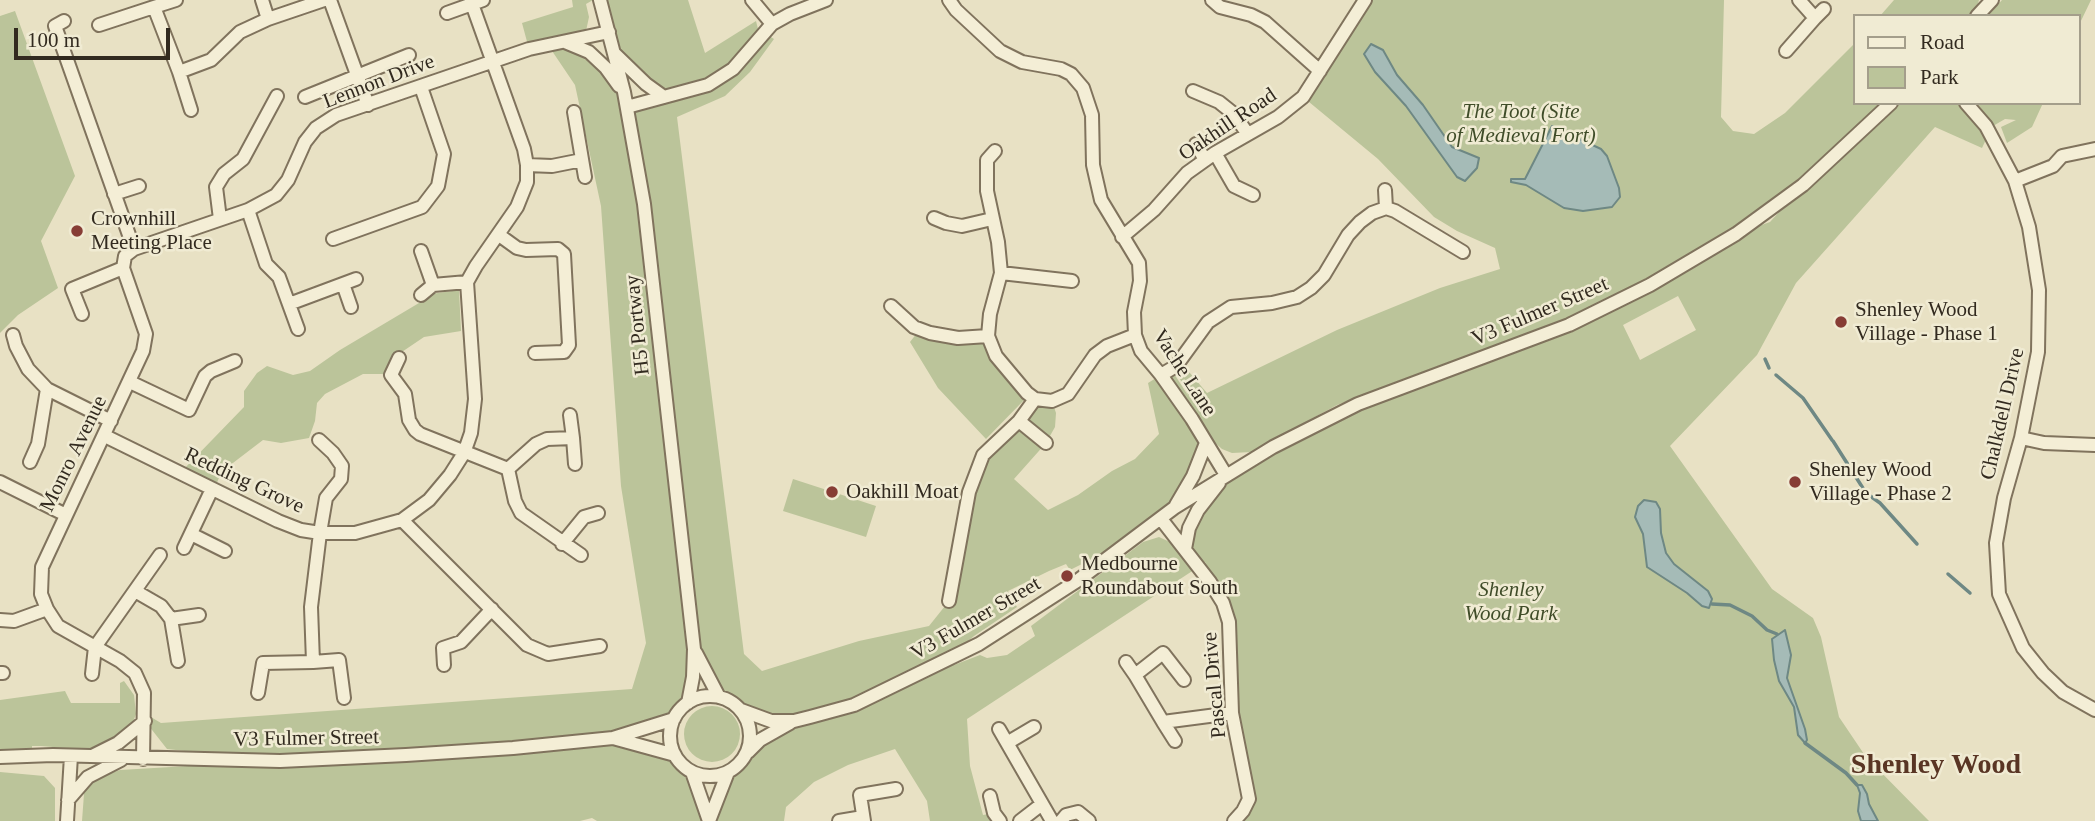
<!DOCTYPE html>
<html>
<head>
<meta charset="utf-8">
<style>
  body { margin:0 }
  #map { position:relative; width:2095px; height:821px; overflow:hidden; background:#e8e1c4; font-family:"Times New Roman",serif }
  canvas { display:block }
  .legend { position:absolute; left:1853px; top:14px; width:228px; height:91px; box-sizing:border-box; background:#f0ebd3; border:2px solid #a49e8b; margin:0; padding:9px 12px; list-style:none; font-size:21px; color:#322a1f }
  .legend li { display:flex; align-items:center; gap:14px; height:35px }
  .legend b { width:35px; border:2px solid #a49e8b }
  .scale { position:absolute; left:14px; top:28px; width:156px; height:32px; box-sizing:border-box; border:4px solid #322a1f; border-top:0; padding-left:9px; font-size:21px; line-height:24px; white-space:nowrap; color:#322a1f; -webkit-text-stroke:5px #f0ebd3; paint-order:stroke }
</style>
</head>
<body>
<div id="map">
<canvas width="2095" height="821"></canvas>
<ul class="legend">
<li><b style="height:9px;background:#f4eed6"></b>Road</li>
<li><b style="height:19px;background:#bbc49a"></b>Park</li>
</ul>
<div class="scale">100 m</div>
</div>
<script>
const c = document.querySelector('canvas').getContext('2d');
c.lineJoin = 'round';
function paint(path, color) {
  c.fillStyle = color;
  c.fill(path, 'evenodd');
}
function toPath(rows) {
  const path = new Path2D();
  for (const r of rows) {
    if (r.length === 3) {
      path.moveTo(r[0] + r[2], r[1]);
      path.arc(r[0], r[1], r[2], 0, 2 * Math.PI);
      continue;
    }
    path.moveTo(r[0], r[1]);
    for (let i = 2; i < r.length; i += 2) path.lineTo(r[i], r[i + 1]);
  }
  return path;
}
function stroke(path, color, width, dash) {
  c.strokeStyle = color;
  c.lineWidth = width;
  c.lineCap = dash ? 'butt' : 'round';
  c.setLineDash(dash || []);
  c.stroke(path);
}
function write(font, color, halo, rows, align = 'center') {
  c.font = font + ' "Times New Roman",serif';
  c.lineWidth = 5;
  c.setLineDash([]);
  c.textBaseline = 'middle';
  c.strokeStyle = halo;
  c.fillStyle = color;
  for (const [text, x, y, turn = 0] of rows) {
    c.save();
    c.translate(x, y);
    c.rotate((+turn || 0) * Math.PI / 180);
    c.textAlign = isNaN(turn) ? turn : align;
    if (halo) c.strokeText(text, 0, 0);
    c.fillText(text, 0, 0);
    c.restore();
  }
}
const green = toPath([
  [572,0,593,0,586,4,589,17,586,31,576,39,606,68,627,107,663,98,615,53,597,0,688,0,705,53,756,21,758,29,774,39,750,72,725,96,677,117,744,654,762,671,859,641,929,626,949,601,983,455,1035,399,1052,401,1056,413,1055,427,1046,443,1014,479,1048,510,1078,495,1112,471,1135,459,1159,434,1148,383,1161,375,1206,443,1193,476,1169,504,1100,555,1070,570,1066,564,1049,571,1008,591,1017,607,974,636,942,663,954,665,980,655,987,658,1007,655,1035,636,1031,626,1143,542,1159,537,1185,549,1189,528,1226,475,1358,404,1569,325,1736,234,1770,222,1801,188,1659,274,1562,321,1337,405,1251,452,1232,453,1222,449,1214,442,1167,372,1171,369,1189,397,1178,375,1184,366,1207,393,1337,330,1440,288,1500,269,1495,248,1457,231,1434,217,1378,159,1303,97,1365,0,1724,0,1721,117,1733,131,1754,134,1785,113,1855,43,1855,103,1966,103,1989,133,1982,148,1935,127,1796,283,1757,355,1670,446,1772,589,1813,618,1821,637,1839,717,1866,757,1929,821,1234,821,1249,799,1232,713,1229,622,1201,569,1206,562,967,719,970,766,983,815,994,813,996,821,930,821,927,801,895,749,848,765,814,782,786,807,784,821,709,821,728,772,739,764,746,754,792,722,741,710,730,701,719,697,695,651,688,703,674,719,614,737,675,755,682,764,692,772,709,821,597,821,592,818,580,821,82,821,84,794,80,794,94,779,120,770,274,761,167,749,145,721,144,713,161,723,632,689,646,643,621,486,601,206,575,85,548,45,529,49,522,23,573,7],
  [1678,296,1696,330,1640,360,1623,325],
  [1894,0,1979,0,1974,16,1880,16],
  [2002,0,2091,0,2079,25,2079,16,1988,16],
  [15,11,75,176,41,241,58,288,18,315,0,333,0,16],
  [1977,103,2043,103,2032,127,2007,143,2001,127,2016,120,2005,119,1993,126],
  [459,290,461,331,424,337,390,360,385,374,363,374,325,394,317,403,315,421,309,438,281,443,263,440,229,466,220,475,215,488,181,472,244,407,244,391,257,373,267,366,293,375,310,371,340,350,419,303,431,294],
  [917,333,981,341,1027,397,986,439,938,388,910,342],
  [793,479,876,506,866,537,783,511],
  [124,681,134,695,136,714,130,730,118,737,92,749,54,751,53,747,41,746,32,746,32,750,0,749,0,700,65,691,71,703,120,703,120,683],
  [712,734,28],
  [0,772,44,776,55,788,55,821,0,821]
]);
const water = toPath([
  [1371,44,1383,50,1397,75,1423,105,1452,147,1479,158,1477,168,1465,181,1457,177,1406,106,1375,72,1364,54,1371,44],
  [1552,126,1601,149,1607,156,1619,188,1620,197,1612,207,1583,211,1564,208,1526,185,1511,182,1511,179,1525,179,1552,126],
  [1644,500,1656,502,1660,509,1661,533,1666,553,1674,564,1708,591,1712,599,1709,608,1702,606,1687,593,1647,567,1643,534,1635,517,1638,506,1644,500],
  [1785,630,1791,655,1787,678,1805,729,1807,740,1805,743,1798,735,1794,707,1779,681,1774,660,1772,639,1785,630],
  [1857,785,1862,785,1867,794,1869,804,1878,821,1861,821,1858,811,1860,793,1857,785]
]);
const stream = toPath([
  [1765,359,1769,368],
  [1776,375,1803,398,1832,440],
  [1833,441,1866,493,1880,503,1917,544],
  [1948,574,1970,593],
  [1712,604,1730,605,1752,616,1767,630,1777,634],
  [1805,743,1846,773,1857,785]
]);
const minor = toPath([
  [176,0,154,7,179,72],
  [262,0,268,19,324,0],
  [330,0,368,105],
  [600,0,624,92,644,204,694,649,693,677,688,703],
  [752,0,772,24],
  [949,0,956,10,1000,51,1022,62,1061,69,1071,74,1083,88,1092,115,1093,165,1101,200,1139,263,1140,281,1134,312,1135,335,1141,351,1161,375,1192,419,1226,475],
  [1212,0,1220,7,1251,15,1265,22,1320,71],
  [1799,0,1815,18,1824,9],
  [447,13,472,4],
  [1977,16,1992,0],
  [64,21,55,26,134,249],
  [99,25,154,7],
  [565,42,589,52,606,68,619,86],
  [1786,51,1815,18],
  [615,54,646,84,664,97],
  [1193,91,1219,102,1234,114,1247,133],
  [305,97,409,55],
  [1966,103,1986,126,2015,181,2029,227,2039,290,2038,352,2021,438,2004,498,1996,543,1999,594,2023,648,2043,673,2063,692,2095,710],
  [627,107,708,85,733,69,772,24,790,14,826,0],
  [191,110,179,72,211,60,240,32,268,19],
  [574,112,585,177],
  [1196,144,1205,160],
  [995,151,987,160,987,191,998,242,1001,273,990,314,988,336,996,356,1027,393,1035,399,1052,401,1068,394,1095,355,1107,346,1135,335],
  [1215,153,1234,186,1253,195],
  [527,165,552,166,582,160],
  [2015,181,2053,166,2062,156,2095,149],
  [1385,190,1386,208],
  [114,194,139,186],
  [248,210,266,264,279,277,298,329],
  [934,218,946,223,962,226,992,219],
  [220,219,216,187,224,174,243,159,277,96],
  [499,235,517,248,526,250,558,249,564,254,569,345,564,352,535,353],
  [1122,237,1154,210,1187,173,1215,153,1278,117,1303,97,1365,0],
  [333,239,422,207,438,186,444,154,421,87],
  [421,251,433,285],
  [1001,273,1072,281],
  [343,284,351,307],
  [421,295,433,285,467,282],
  [289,304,356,279],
  [891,306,914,327,930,333,958,338,988,336],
  [82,314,72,289,123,268],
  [13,335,16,346,28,369,47,389,111,421],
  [399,358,391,375,405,394,409,420,415,430,420,434,508,469,536,444,547,439,573,438,570,415],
  [1161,375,1176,366,1208,322,1231,307,1272,303,1297,297,1311,288,1324,275,1348,235,1360,222,1372,213,1386,208,1395,211,1463,252],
  [130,382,189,410,205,376,211,371,235,361],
  [1019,421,1046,443],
  [105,436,278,521,301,530,320,533,355,533,402,520,429,500,450,475,464,453,471,433,475,399,467,282,476,266,517,207,527,182,527,165,524,149,472,4,483,0],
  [573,438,575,464],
  [2021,438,2044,443,2095,445],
  [30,462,38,444,47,389],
  [508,469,515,501,521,513,581,555],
  [0,482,66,515],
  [1176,505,1193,476,1206,443],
  [1161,519,1210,582,1223,603,1229,622,1232,713,1249,799,1243,811,1234,821],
  [402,520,527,645,548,654,600,646],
  [191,534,225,551],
  [562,544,584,517,598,513],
  [184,548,212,489],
  [1185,549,1189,528,1198,510,1219,483],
  [135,591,161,606,171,619,178,661],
  [949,601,969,492,983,455,1019,421,1035,399],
  [171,619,199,615],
  [0,620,14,621,47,609],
  [696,653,719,697],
  [313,662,339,660,344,698],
  [1126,662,1135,675],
  [444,665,443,648,461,642,492,609],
  [0,673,3,673],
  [92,674,95,647,160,555],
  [258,693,263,663,313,662,311,607,320,533,326,498,341,479,342,466,333,453,319,440],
  [710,736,40],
  [741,710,771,721,794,721,810,717,854,705,979,644,1077,581,1174,508,1273,447,1358,404,1569,325,1650,285,1736,234,1803,185,1891,103],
  [1163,722,1135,675,1163,653,1184,680],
  [999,729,1052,821],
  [613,738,675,755],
  [1175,741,1163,722,1232,713],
  [1007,743,1034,727],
  [748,752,760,740,790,723],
  [92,756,118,743,145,721],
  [0,757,53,755,280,761,406,755,513,748,613,738,674,719],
  [143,759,144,693,135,673,120,661,58,626,47,609,41,594,42,567,143,351,146,334,123,268,125,256,134,249,248,210,276,195,288,180,305,142,316,128,336,115,529,49,609,32],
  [692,772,709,821],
  [990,796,994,813,1000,821],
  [68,800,88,777,121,760],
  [67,821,71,756],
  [709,821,728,772],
  [839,821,863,817],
  [864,821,860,795,896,789],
  [1020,821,1042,804],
  [1061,821,1066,815,1078,812,1089,821]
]);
const markers = [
  [77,231,7,"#873d35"],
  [1841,322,7,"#873d35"],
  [1795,482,7,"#873d35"],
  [832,492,7,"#873d35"],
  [1067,576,7,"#873d35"]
];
const streetNames = [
  ["Lennon Drive",379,82,-21],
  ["Oakhill Road",1228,125,-34],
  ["V3 Fulmer Street",1540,312,-23],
  ["H5 Portway",638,325,-96],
  ["Vache Lane",1184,373,57],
  ["Chalkdell Drive",2003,414,-77],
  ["Monro Avenue",74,454,-64],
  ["Redding Grove",244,481,25],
  ["V3 Fulmer Street",976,619,-30],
  ["Pascal Drive",1215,685,-95],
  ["V3 Fulmer Street",306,739,-1]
];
const parkNames = [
  ["The Toot (Site",1521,112],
  ["of Medieval Fort)",1521,136],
  ["Shenley",1511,590],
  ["Wood Park",1511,614]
];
const poiNames = [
  ["Crownhill",91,219],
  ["Meeting Place",91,243],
  ["Shenley Wood",1855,310],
  ["Village - Phase 1",1855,334],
  ["Shenley Wood",1809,470],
  ["Village - Phase 2",1809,494],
  ["Oakhill Moat",846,492],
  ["Medbourne",1081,564],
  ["Roundabout South",1081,588]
];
const districtNames = [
  ["Shenley Wood",1936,766]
];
paint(green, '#bbc49a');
paint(water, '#a5bbb7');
stroke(water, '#6e8884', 2);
stroke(stream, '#6e8884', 3.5);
stroke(minor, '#80735d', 16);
stroke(minor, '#f4eed6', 12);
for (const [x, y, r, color] of markers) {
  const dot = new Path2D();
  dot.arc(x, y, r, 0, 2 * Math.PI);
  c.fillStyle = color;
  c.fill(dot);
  stroke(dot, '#f0ebd3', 2.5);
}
write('21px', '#322a1f', '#f0ebd3', streetNames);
write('italic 21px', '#3f4c28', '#f0ebd3', parkNames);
write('21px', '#322a1f', '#f0ebd3', poiNames, 'left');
write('bold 28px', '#593524', '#f0ebd3', districtNames);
</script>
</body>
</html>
